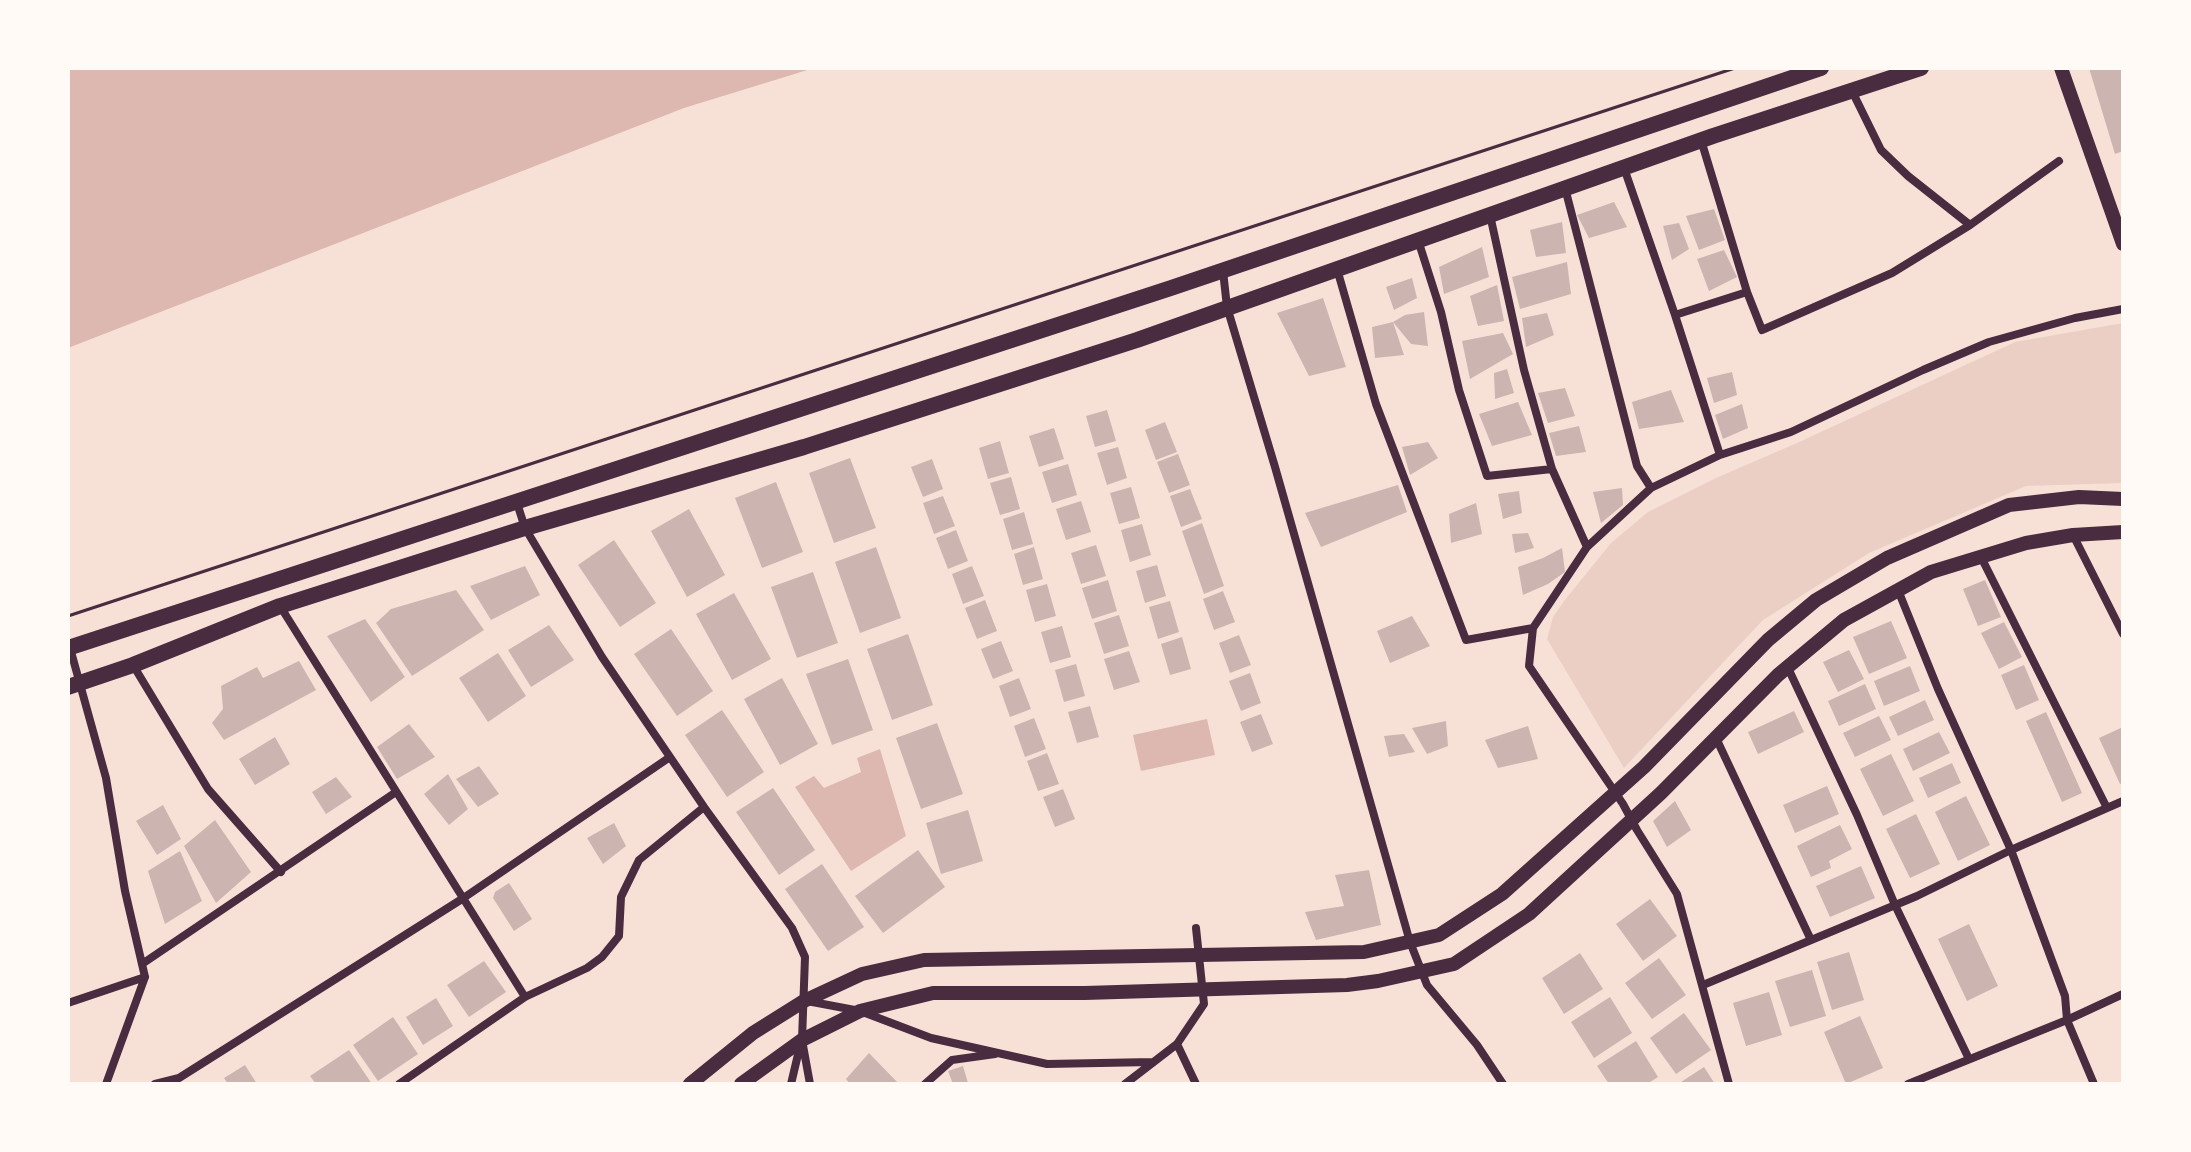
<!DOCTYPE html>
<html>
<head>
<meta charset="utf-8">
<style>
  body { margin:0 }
  #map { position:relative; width:2191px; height:1152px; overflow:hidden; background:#f7e1d7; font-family:Poppins,sans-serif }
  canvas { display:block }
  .frame { position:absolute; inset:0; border:70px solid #fffaf5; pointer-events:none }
</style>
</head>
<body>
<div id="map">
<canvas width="2191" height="1152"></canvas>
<div class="frame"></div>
</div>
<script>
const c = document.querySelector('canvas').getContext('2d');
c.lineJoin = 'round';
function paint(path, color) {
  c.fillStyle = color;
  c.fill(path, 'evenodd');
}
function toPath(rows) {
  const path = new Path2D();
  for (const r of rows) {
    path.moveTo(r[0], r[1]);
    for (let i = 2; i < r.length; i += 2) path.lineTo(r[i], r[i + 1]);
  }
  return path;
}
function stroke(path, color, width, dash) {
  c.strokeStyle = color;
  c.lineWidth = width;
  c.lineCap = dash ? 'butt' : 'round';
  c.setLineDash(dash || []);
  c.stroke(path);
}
const green = toPath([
  [2123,323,2123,483,2026,486,1869,553,1763,620,1624,768,1547,639,1553,617,1564,601,1611,543,1648,512,1716,478,1797,443,2015,342]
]);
const water = toPath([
  [68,68,814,68,684,108,68,348],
  [1207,719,1215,755,1141,771,1133,735],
  [880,749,906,836,851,871,795,787,814,776,824,788,861,772,857,758]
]);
const building = toPath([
  [2089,68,2123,68,2123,151,2115,154],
  [1614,202,1627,227,1589,238,1577,215],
  [1714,209,1725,240,1699,250,1686,216],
  [1562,222,1566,253,1536,257,1530,230],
  [1679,223,1689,249,1672,260,1663,226],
  [1482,247,1489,277,1444,294,1439,267],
  [1724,250,1737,277,1709,291,1697,259],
  [1567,262,1571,294,1520,309,1512,277],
  [1412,278,1417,298,1394,310,1386,287],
  [1497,285,1504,321,1478,326,1470,296],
  [1323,298,1346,367,1309,376,1277,313],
  [1424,312,1428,346,1411,344,1393,322,1405,315],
  [1547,313,1554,335,1526,347,1522,318],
  [1393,322,1404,355,1375,358,1372,327],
  [1503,333,1513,354,1470,379,1462,341],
  [1507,369,1514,393,1495,399,1494,373],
  [1732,372,1737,395,1714,403,1707,378],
  [1565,388,1575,416,1548,423,1538,393],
  [1671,390,1684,422,1639,429,1632,402],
  [1518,402,1532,435,1492,446,1479,414],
  [1742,404,1748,428,1723,439,1715,415],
  [1107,410,1116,441,1095,447,1086,416],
  [1165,422,1177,452,1156,460,1145,430],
  [1579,426,1586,452,1556,456,1549,433],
  [1054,428,1064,459,1039,467,1029,436],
  [1000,441,1009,473,988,479,979,448],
  [1428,442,1438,458,1410,475,1402,447],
  [1118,447,1127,478,1107,485,1097,453],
  [1178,454,1190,485,1169,493,1157,462],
  [850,458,876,528,834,543,809,473],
  [932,459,943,489,923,497,911,467],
  [1068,464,1077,495,1052,503,1042,472],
  [1011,477,1020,509,1000,515,990,483],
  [776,482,803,552,762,568,735,498],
  [1398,485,1407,512,1321,547,1305,513],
  [1131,487,1140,518,1119,524,1110,493],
  [1622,488,1623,505,1601,523,1593,492],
  [1190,489,1202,519,1181,527,1170,496],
  [1519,491,1522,513,1503,519,1498,494],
  [943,496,955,526,934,534,923,503],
  [1081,501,1091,532,1066,540,1056,509],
  [1476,503,1482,534,1451,543,1449,514],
  [689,509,725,575,687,597,651,531],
  [1024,512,1033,544,1012,550,1003,519],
  [1202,523,1224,586,1204,594,1182,531],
  [1142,524,1151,555,1130,562,1121,530],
  [956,530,968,561,948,569,936,538],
  [1528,533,1534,548,1515,553,1512,534],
  [614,540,656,603,620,627,578,565],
  [1096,545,1106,576,1081,584,1071,553],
  [876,547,901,618,860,633,835,562],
  [1034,547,1043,579,1023,585,1014,554],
  [1562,548,1565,572,1548,584,1523,595,1518,567,1543,558],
  [1157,565,1166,596,1145,603,1136,571],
  [525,566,540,595,491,620,470,586],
  [972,566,984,596,963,604,952,574],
  [813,572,838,643,797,658,771,587],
  [1108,580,1117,611,1092,619,1082,588],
  [1985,580,2001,617,1978,626,1963,589],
  [1047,584,1056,616,1035,622,1026,590],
  [456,590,484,630,412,676,376,623,391,609],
  [1223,591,1235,622,1214,630,1203,599],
  [734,593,771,659,732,680,696,614],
  [985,600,997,631,977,639,965,608],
  [1170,601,1179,632,1158,639,1149,607],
  [1119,615,1129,646,1104,654,1094,623],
  [1412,616,1430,646,1390,663,1377,631],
  [365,619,405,677,371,702,327,636],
  [1891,621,1907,658,1869,674,1853,637],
  [2004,622,2022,657,1999,669,1981,633],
  [549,625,574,660,531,687,508,650],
  [1062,626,1071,657,1050,663,1041,632],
  [671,629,713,691,677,716,634,654],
  [908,634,933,705,892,720,867,649],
  [1239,635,1251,665,1230,673,1219,643],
  [1182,637,1191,669,1170,675,1161,644],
  [1001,641,1013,671,993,679,981,649],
  [1849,650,1864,679,1838,692,1823,662],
  [1129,651,1140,682,1114,690,1104,659],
  [498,653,526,696,488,722,459,678],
  [848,659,873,730,832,745,806,674],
  [299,661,316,690,224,740,212,723,223,709,221,686,257,667,263,678],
  [1076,664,1085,696,1064,702,1055,670],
  [2024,665,2039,700,2016,710,2001,675],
  [1910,666,1920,691,1884,706,1874,681],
  [1250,673,1261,703,1241,711,1229,681],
  [782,678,818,744,780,765,744,699],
  [1019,678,1031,709,1010,717,999,686],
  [1865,684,1876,709,1839,726,1828,701],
  [1925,700,1934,720,1898,736,1889,717],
  [1090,706,1099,737,1077,743,1068,712],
  [722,710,764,772,727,797,685,735],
  [1794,711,1804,732,1758,754,1748,732],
  [2046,712,2082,793,2062,802,2026,721],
  [1261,714,1273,744,1252,752,1240,722],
  [1879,716,1891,740,1855,757,1843,733],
  [1034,718,1046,749,1025,757,1014,726],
  [1446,721,1448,746,1427,754,1412,728],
  [937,723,963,794,921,809,896,738],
  [409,724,435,757,397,779,377,747],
  [1528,726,1538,759,1498,768,1485,740],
  [2123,727,2123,783,2120,784,2099,738],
  [1939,732,1950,753,1913,771,1903,749],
  [1404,734,1415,752,1389,757,1384,736],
  [275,737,290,764,255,785,239,759],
  [1047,753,1059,784,1038,791,1027,761],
  [1891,754,1914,801,1883,816,1860,769],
  [1952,763,1961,783,1928,798,1919,778],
  [479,766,499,794,478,807,456,779],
  [448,774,468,809,449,825,424,794],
  [336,777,352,797,326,814,312,792],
  [1827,786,1839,814,1795,833,1783,805],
  [773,788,815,850,779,875,736,812],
  [1063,789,1075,819,1055,827,1043,797],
  [1966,796,1990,845,1958,861,1935,812],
  [1675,801,1691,830,1667,847,1653,821],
  [163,805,181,839,157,855,136,821],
  [968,810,983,861,941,874,926,823],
  [1916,814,1940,864,1910,878,1886,829],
  [215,820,251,872,216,903,184,846],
  [614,823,626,846,603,864,587,838],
  [1840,825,1852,849,1829,861,1831,868,1811,877,1797,846],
  [918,850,945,887,883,933,855,896],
  [180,851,202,901,165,924,148,871],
  [822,864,864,927,828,951,785,889],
  [1861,866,1875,898,1830,917,1816,886],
  [1369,870,1381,925,1316,940,1305,912,1344,906,1335,875],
  [509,883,532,919,514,931,493,898,495,892],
  [1650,899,1677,936,1643,961,1616,924],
  [1969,924,1998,986,1967,1001,1938,939],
  [1849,952,1864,1000,1832,1010,1817,962],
  [1580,953,1603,989,1564,1014,1542,978],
  [1659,958,1686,995,1652,1019,1625,983],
  [484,961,506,992,469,1017,447,985],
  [1812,970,1826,1016,1790,1027,1775,981],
  [1769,992,1782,1035,1746,1046,1733,1003],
  [1610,997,1632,1033,1594,1058,1571,1022],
  [436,998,453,1026,423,1045,406,1017],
  [1684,1013,1711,1050,1676,1074,1650,1038],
  [1860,1016,1883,1068,1846,1084,1824,1032],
  [393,1017,418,1054,378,1081,353,1045],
  [1636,1041,1658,1077,1647,1084,1609,1084,1597,1066],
  [349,1050,372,1084,316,1084,310,1076],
  [869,1053,899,1084,850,1084,846,1079],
  [245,1065,257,1084,228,1084,224,1078],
  [963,1066,968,1083,953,1084,948,1071],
  [1704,1067,1715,1084,1678,1084]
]);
const path = toPath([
  [68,616,1735,68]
]);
const minor = toPath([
  [1701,140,1747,292],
  [1624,168,1675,315,1720,455],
  [1565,188,1637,466,1651,488],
  [1490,215,1524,370,1552,469],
  [1970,225,2059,161],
  [1418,240,1441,312,1459,390,1487,476,1552,469,1587,547],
  [1337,269,1376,404,1466,640,1533,628],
  [1223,271,1227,307,1275,467,1410,942,1427,985,1477,1045,1503,1084],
  [1675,315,1747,292,1762,330,1892,273,1970,225,1908,176,1881,150,1852,91],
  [517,503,525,528,602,657,704,807,792,928,805,957,802,1040,810,1084],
  [2073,535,2123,634],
  [1981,557,2107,808],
  [1898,590,1938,689,2011,850,2065,996,2067,1020,2094,1084],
  [280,606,525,997],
  [133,665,208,789,281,872],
  [1788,668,1857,815,1895,905,1969,1059],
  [1716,738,1811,940],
  [142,964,396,792],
  [1703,985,1917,896,2011,850,2123,801],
  [807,1001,860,1011,931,1038,1047,1064,1153,1062],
  [68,1003,145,977,125,891,106,778,70,648],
  [1177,1044,1196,1084],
  [106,1084,145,977],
  [155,1084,179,1078,462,899,670,757],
  [399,1084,525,997,587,968,602,957,619,936,621,897,639,860,704,807],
  [791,1084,800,1046],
  [925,1084,952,1060,995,1054],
  [1125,1084,1177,1044,1204,1004,1196,928],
  [1729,1084,1677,894,1637,830,1623,804,1529,666,1533,628,1587,547,1651,488,1720,455,1791,432,1923,370,1989,342,2075,318,2123,309],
  [1908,1084,2067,1020,2123,994]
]);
const secondary = toPath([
  [2061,68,2123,244],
  [690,1084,753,1033,804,1001,862,974,924,960,1364,952,1439,935,1502,894,1644,767,1768,640,1816,600,1887,558,2009,505,2079,497,2123,499],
  [741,1084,802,1040,860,1011,933,993,1085,993,1347,985,1378,981,1454,964,1529,914,1661,793,1778,675,1844,620,1931,572,2026,543,2073,535,2123,532]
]);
const primary = toPath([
  [68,648,1171,288,1821,68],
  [68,687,133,665,280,606,525,528,804,447,1137,340,1713,136,1921,68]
]);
paint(green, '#ebcfc5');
paint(water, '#dcb8b0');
paint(building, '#ccb4b1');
stroke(path, '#4a2c40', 3);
stroke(minor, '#4a2c40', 8);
stroke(secondary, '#4a2c40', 14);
stroke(primary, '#4a2c40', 16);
</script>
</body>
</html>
